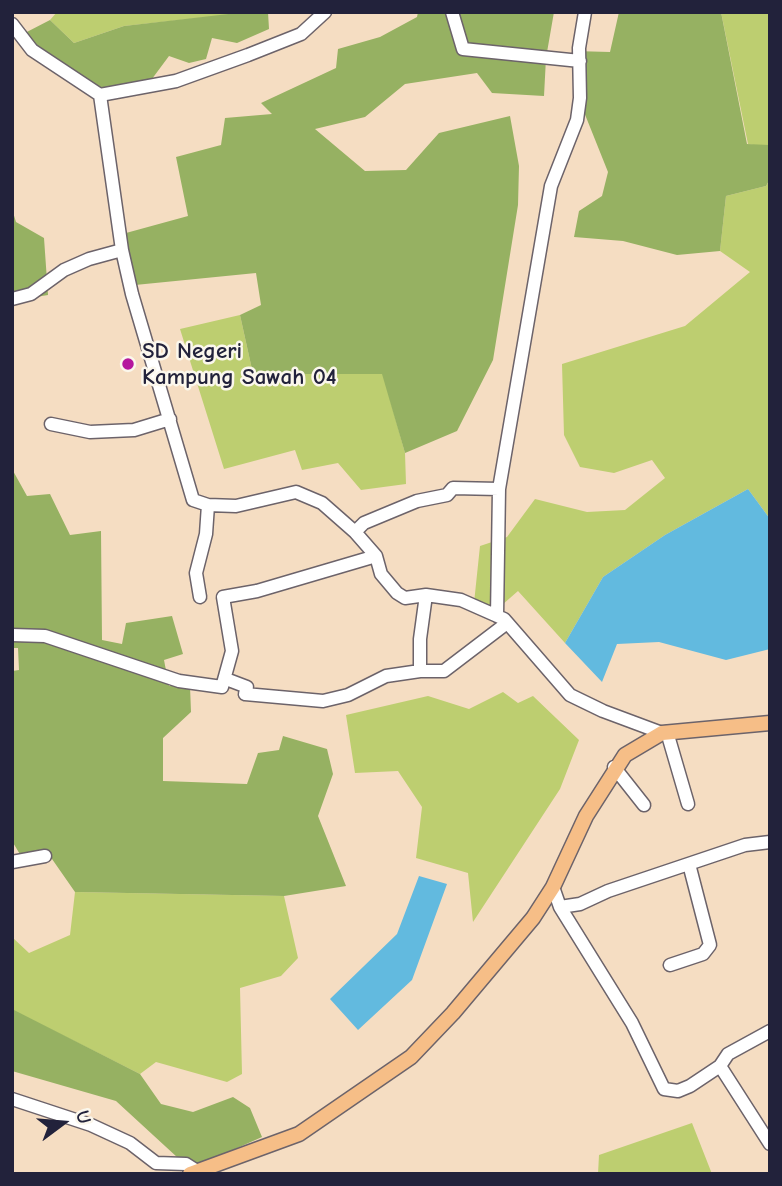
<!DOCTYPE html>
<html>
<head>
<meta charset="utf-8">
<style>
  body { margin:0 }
  #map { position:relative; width:782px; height:1186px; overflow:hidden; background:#f5ddc2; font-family:"Comic Neue",sans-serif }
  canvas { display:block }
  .frame { position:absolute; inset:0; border:14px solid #22223b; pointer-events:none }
  .north { position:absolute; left:28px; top:1088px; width:70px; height:70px; -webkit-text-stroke:5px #fbf7ec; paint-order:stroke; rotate:74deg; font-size:19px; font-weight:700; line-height:28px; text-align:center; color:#22223b }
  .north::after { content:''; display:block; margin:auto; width:24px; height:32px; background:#22223b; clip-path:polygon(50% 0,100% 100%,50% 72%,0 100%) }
</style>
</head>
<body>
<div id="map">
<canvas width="782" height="1186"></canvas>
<div class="frame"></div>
<div class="north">U</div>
</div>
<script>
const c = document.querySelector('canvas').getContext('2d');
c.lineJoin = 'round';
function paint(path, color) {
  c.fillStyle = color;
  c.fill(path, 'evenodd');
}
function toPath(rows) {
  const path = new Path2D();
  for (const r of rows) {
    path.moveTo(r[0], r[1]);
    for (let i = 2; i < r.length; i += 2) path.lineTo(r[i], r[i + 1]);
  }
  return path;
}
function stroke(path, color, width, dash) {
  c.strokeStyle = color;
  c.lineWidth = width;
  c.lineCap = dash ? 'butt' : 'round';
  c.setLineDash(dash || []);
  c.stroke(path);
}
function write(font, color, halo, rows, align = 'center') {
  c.font = font + ' "Comic Neue",sans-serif';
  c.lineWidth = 5;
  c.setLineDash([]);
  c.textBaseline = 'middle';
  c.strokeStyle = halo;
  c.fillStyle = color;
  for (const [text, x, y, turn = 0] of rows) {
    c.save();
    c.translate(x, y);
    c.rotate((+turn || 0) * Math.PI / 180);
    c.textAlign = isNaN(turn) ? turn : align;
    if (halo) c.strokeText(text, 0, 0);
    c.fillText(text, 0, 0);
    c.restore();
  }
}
const green = toPath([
  [57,12,246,12,246,13,124,26,74,43,50,20],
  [721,12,770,12,770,148,748,144],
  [770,179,770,519,748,489,665,535,603,577,565,643,518,591,494,612,474,603,480,546,507,537,535,499,587,512,625,510,665,478,652,460,614,473,580,467,564,435,562,364,685,326,750,272,720,251,726,196,766,186],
  [240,315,253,374,383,374,405,453,406,484,361,490,338,463,302,470,295,450,224,469,180,329],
  [503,692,518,703,533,696,579,740,560,789,473,922,468,873,416,858,422,807,398,771,355,773,346,715,428,696,469,709],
  [75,892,284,896,298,958,281,976,240,988,242,1074,227,1082,156,1062,140,1074,12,1010,12,937,29,953,70,935],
  [692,1123,712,1174,598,1174,599,1155]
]);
const forest = toPath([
  [246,12,268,12,269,29,237,43,212,38,206,59,189,63,169,56,146,87,103,94,21,35,50,20,74,43,124,26],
  [418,12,554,12,546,58,544,96,492,93,477,73,405,84,365,117,315,129,365,171,406,170,439,133,510,116,519,166,518,205,493,360,457,431,405,453,382,374,253,374,240,315,261,305,256,273,135,285,126,233,188,216,176,157,221,145,225,118,272,114,261,103,336,68,338,49,380,37,417,17],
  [619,12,721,12,747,144,769,145,770,179,766,186,726,196,720,251,677,255,623,241,574,237,579,211,602,196,608,172,580,102,574,51,610,52],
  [12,209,16,222,44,238,48,295,12,301],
  [12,469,27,496,50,494,70,535,101,531,102,640,122,644,126,623,172,616,183,654,164,660,169,686,190,686,191,712,163,738,163,781,247,784,258,753,279,750,283,736,327,749,333,774,318,816,346,886,284,896,75,892,52,859,21,856,12,841,12,671,19,670,18,648,12,648],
  [12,1009,140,1074,161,1104,193,1112,233,1097,250,1108,262,1137,190,1169,116,1101,12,1071]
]);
const water = toPath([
  [748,489,770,519,770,649,726,660,659,642,617,644,602,682,565,643,603,577,665,535],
  [419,876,447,884,412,980,358,1030,330,999,397,934]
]);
const minor = toPath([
  [452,12,463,49,580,61],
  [12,24,32,50,100,95,122,250,132,294,193,500,208,505,236,506,296,492,322,503,355,532,376,556,381,574,397,593,405,598,426,595,461,600,504,619,570,695,603,711,662,733],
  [100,95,176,81,248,55,301,34,325,12],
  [12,299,31,294,64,270,89,259,122,250],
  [51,424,90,432,134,430,170,419],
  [355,532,364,523,417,501,447,495,453,488,499,489],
  [200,597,196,573,206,534,208,505],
  [497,616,499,489,551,186,577,120,580,98,579,48,585,12],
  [12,635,45,636,179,681,222,687,232,651,223,597,257,591,376,556],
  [420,671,420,639,426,595],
  [226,679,247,687,245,694,323,701,348,695,386,676,420,671,444,671,507,623],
  [667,732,688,804],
  [614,767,644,805],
  [12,862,45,856],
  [553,887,560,907,632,1023,664,1089,678,1091,690,1086,720,1066,728,1054,770,1031],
  [560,907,580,904,608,891,745,845,770,842],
  [670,965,703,954,710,945,689,864],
  [720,1066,770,1144],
  [12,1099,91,1125,130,1143,156,1163,186,1164,197,1171]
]);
const major = toPath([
  [190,1174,299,1134,411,1057,453,1013,533,918,553,887,586,816,625,755,662,733,770,723]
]);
const markers = [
  [128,364,7,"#b5179e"]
];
const poiNames = [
  ["SD Negeri",142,351],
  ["Kampung Sawah 04",142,377]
];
paint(green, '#bdce70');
paint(forest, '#96b162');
paint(water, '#62badf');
stroke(minor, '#6c636a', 15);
stroke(major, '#6c636a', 17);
stroke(minor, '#fff', 12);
stroke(major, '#f6be87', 14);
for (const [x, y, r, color] of markers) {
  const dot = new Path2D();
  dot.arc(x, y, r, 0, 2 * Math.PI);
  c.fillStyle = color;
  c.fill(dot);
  stroke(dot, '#fbf7ec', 2.5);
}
write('bold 23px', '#22223b', '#fbf7ec', poiNames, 'left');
</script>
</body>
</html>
